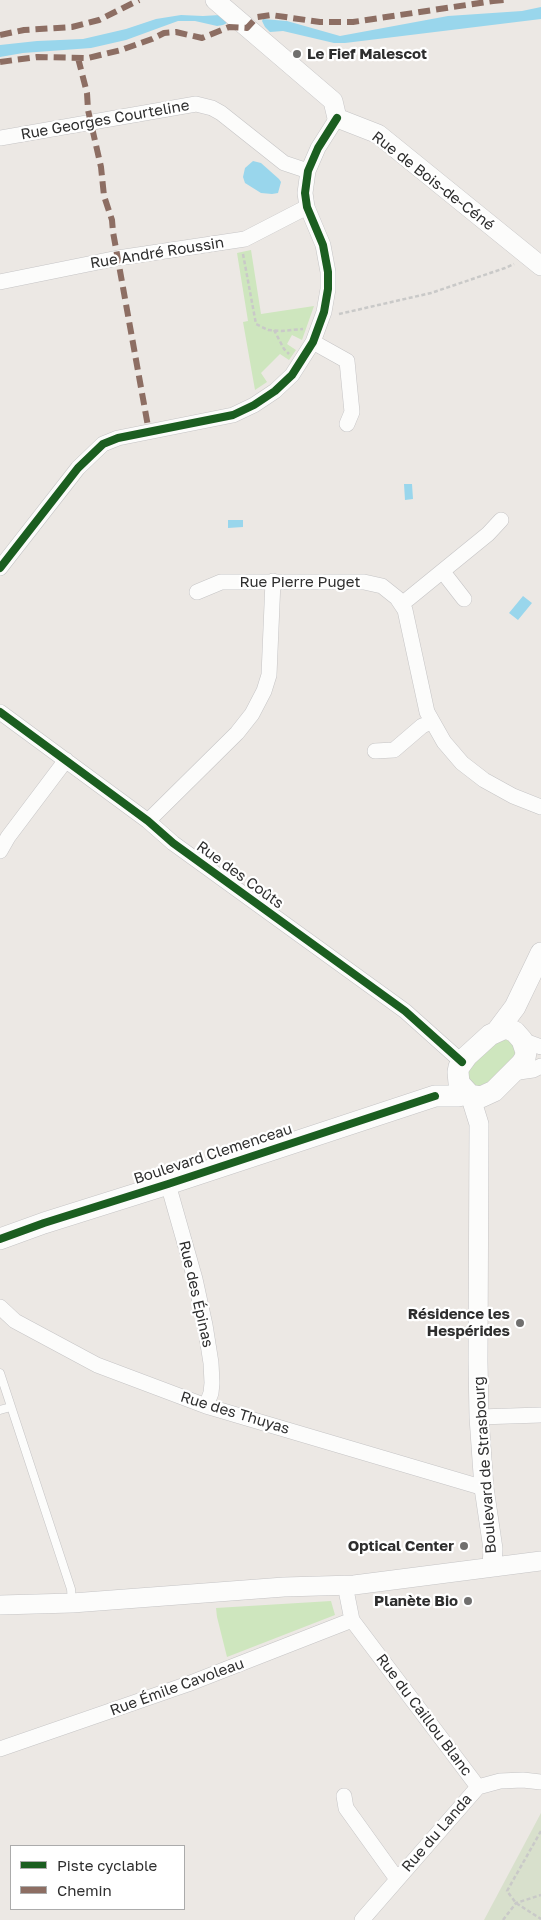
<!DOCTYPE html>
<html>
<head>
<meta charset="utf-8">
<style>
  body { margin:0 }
  #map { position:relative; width:541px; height:1920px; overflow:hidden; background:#ece8e4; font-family:"Golos Text",sans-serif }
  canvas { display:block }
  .legend { position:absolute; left:10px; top:1845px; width:175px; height:65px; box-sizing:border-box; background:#fff; border:1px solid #ababab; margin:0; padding:6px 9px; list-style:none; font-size:15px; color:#2e2e2e }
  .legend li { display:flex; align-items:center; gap:10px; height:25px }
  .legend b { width:25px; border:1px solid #ababab }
</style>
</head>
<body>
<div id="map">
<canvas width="541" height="1920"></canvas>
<ul class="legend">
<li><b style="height:6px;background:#1b5e20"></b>Piste cyclable</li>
<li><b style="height:6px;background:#8d6e63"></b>Chemin</li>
</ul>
</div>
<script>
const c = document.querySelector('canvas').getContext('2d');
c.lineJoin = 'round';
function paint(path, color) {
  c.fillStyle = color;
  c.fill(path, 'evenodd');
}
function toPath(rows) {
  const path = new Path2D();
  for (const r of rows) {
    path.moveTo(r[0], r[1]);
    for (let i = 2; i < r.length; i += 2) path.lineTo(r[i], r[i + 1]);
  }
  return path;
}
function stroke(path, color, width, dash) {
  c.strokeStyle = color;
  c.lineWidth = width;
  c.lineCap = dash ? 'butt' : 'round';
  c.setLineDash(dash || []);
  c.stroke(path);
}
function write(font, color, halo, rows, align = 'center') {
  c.font = font + ' "Golos Text",sans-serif';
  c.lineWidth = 4.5;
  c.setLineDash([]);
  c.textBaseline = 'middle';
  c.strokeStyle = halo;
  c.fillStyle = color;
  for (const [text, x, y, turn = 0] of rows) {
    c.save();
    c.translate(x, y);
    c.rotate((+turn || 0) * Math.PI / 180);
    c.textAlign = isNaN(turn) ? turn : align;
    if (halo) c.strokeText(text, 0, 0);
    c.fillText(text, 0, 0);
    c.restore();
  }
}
const green = toPath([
  [251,250,261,314,314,306,302,340,292,335,287,344,296,350,289,360,280,354,261,373,267,382,255,390,243,322,248,321,237,253],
  [505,1038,514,1043,516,1056,484,1087,475,1086,469,1080,467,1074,469,1067,494,1042],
  [331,1601,335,1615,227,1657,217,1617,216,1608]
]);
const cemetery = toPath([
  [541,1813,541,1920,484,1920]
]);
const water = toPath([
  [541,7,541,19,345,43,334,43,283,31,270,32,265,27,262,21,263,19,287,21,340,36,448,16,522,11],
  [181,15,203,16,220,15,227,23,223,25,217,26,195,21,178,21,126,40,91,48,23,53,0,57,0,45,37,41,83,39,126,29,156,19],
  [253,161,261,163,279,179,281,182,278,193,272,194,261,193,245,183,243,177,245,168],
  [404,484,412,484,413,499,405,500],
  [228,520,243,520,243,527,228,528],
  [523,596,532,603,518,620,509,613]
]);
const path = toPath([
  [243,254,256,324,268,330,281,331,303,329],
  [339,314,431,293,505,268,514,264],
  [274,330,284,349,289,354],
  [541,1831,507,1891,516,1903,541,1919],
  [503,1920,516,1903,541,1895]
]);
const service = toPath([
  [0,1373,71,1589,72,1602],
  [0,1410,11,1407]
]);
const minor = toPath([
  [0,138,196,104,212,108,221,113,284,163,308,171],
  [0,282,118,258,245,239,307,207],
  [313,342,347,361,352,412,347,424],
  [0,568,78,468,103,444,118,438,233,415,254,405,275,391,292,375,313,342,324,312,328,289,328,272,323,245,307,207,305,193,308,171,318,148,337,118],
  [443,572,464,599],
  [197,592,221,582,364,582,382,586,397,598,405,610,427,712,444,742,462,763,484,780,513,796,541,807],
  [402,604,488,534,501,520],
  [0,712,148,821,173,843,405,1011,462,1062],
  [375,751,394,750,422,726,431,722],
  [148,821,237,733,252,714,264,691,269,675,273,581],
  [0,851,8,837,66,760],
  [522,1040,541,1047],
  [512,1073,533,1070,541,1066],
  [168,1184,195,1279,205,1325,211,1363,212,1383,211,1393,206,1406],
  [0,1307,15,1321,97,1365,206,1406,484,1488],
  [479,1417,541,1415],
  [345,1585,352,1620,478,1787,500,1781,523,1780,541,1782],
  [0,1749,188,1684,352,1620],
  [344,1796,346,1808,397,1879],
  [362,1920,478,1787]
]);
const tertiary = toPath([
  [215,0,333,101,337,118,378,134,541,266],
  [470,1095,479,1124,478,1361,479,1417,484,1488,493,1549,492,1567],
  [0,1605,72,1603,284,1587,354,1585,541,1561]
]);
const secondary = toPath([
  [503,1029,509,1029,515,1032,522,1040,526,1052,525,1058,521,1064,494,1091,481,1097,470,1095,459,1083,458,1072,459,1067,467,1056,490,1035,503,1029],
  [497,1031,515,1007,541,953],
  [0,1239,44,1223,168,1184,435,1096,458,1096,468,1094]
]);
const quiet = toPath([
  [492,0,493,1,504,0],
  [0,35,24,30,72,27,99,20,139,0],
  [78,58,87,93,88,110,101,167,104,196,112,220,113,232,149,432],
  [0,62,37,57,88,58,121,50,152,39,164,33,176,32,202,38,229,27,247,28,257,17,271,15,320,22,353,22,493,1]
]);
const cycleway = toPath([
  [0,568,78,468,103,444,118,438,233,415,254,405,275,391,292,375,313,342,324,312,328,289,328,272,323,245,307,207,305,193,308,171,318,148,337,118],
  [0,712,148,821,173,843,405,1011,462,1062],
  [0,1239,44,1223,168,1184,435,1096]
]);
const markers = [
  [297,54,5,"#706f6e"],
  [520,1323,5,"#706f6e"],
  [464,1546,5,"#706f6e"],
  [468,1601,5,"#706f6e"]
];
const poiNames = [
  ["Le Fief Malescot",307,54,"left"],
  ["Résidence les",510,1314],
  ["Hespérides",510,1331],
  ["Optical Center",454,1546],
  ["Planète Bio",458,1601]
];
const streetNames = [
  ["Rue Georges Courteline",105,120,-10],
  ["Rue de Bois-de-Céné",433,181,38],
  ["Rue André Roussin",157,253,-9],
  ["Rue Pierre Puget",300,582],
  ["Rue des Coûts",240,875,36],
  ["Boulevard Clemenceau",213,1154,-18],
  ["Rue des Épinas",196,1294,77],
  ["Rue des Thuyas",235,1413,17],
  ["Boulevard de Strasbourg",485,1465,-94],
  ["Rue Émile Cavoleau",177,1687,-20],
  ["Rue du Caillou Blanc",424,1715,53],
  ["Rue du Landa",437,1833,-49]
];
paint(green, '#cee6be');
paint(cemetery, '#d8e0cc');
paint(water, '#99d6ec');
stroke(service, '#c5c4c5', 9);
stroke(minor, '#c5c4c5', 16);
stroke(tertiary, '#c5c4c5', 20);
stroke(secondary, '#c5c4c5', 22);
stroke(path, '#c9c9c8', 2.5, [4, 2.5]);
stroke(service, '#fcfcfb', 8);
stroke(minor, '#fcfcfb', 15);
stroke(tertiary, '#fcfcfb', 19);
stroke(secondary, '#fcfcfb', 21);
stroke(quiet, '#8d6e63', 6, [12, 6]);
stroke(cycleway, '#1b5e20', 8);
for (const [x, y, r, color] of markers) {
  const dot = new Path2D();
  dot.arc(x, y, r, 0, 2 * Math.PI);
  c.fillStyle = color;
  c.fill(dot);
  stroke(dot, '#fff', 2);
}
write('bold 15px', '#2e2e2e', '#fff', poiNames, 'right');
write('15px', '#2e2e2e', '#fff', streetNames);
</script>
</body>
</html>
